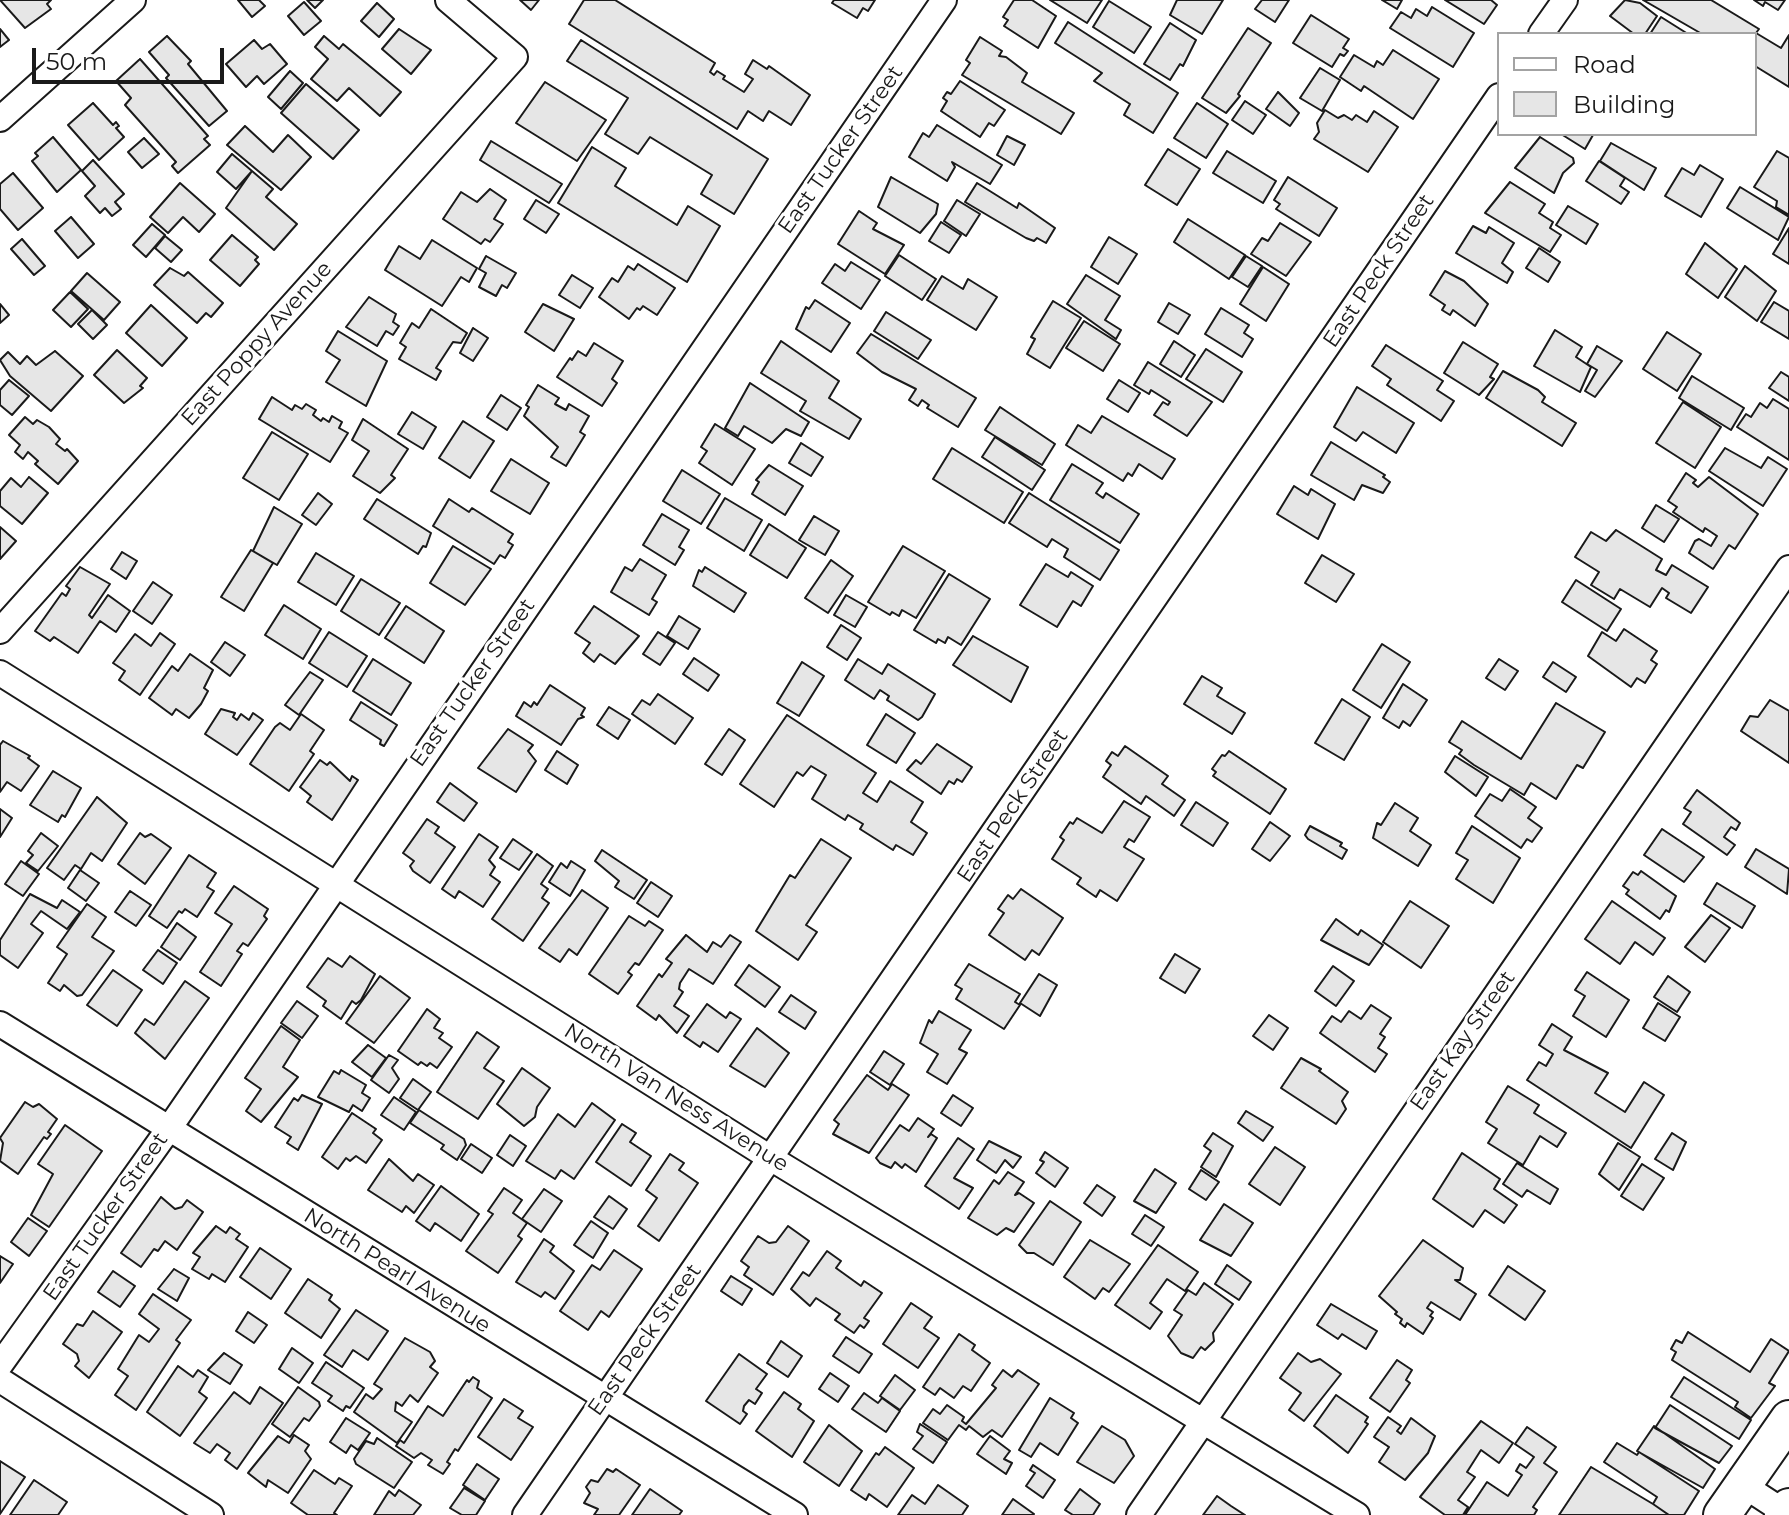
<!DOCTYPE html>
<html>
<head>
<meta charset="utf-8">
<style>
  body { margin:0 }
  #map { position:relative; width:1789px; height:1515px; overflow:hidden; background:#fff; font-family:Montserrat,sans-serif }
  canvas { display:block }
  .legend { position:absolute; left:1497px; top:32px; width:260px; height:104px; box-sizing:border-box; background:#fff; border:2px solid #a3a3a3; margin:0; padding:10px 14px; list-style:none; font-size:24px; color:#1a1a1a }
  .legend li { display:flex; align-items:center; gap:16px; height:40px }
  .legend b { width:40px; border:2px solid #a3a3a3 }
  .scale { position:absolute; left:32px; top:48px; width:192px; height:36px; box-sizing:border-box; border:4px solid #1a1a1a; border-top:0; padding-left:10px; font-size:24px; line-height:28px; white-space:nowrap; color:#1a1a1a; -webkit-text-stroke:6px #fff; paint-order:stroke }
</style>
</head>
<body>
<div id="map">
<canvas width="1789" height="1515"></canvas>
<ul class="legend">
<li><b style="height:10px;background:#fff"></b>Road</li>
<li><b style="height:22px;background:#e6e6e6"></b>Building</li>
</ul>
<div class="scale">50 m</div>
</div>
<script>
const c = document.querySelector('canvas').getContext('2d');
c.lineJoin = 'round';
function paint(path, color) {
  c.fillStyle = color;
  c.fill(path, 'evenodd');
}
function toPath(rows) {
  const path = new Path2D();
  for (const r of rows) {
    path.moveTo(r[0], r[1]);
    for (let i = 2; i < r.length; i += 2) path.lineTo(r[i], r[i + 1]);
  }
  return path;
}
function stroke(path, color, width, dash) {
  c.strokeStyle = color;
  c.lineWidth = width;
  c.lineCap = dash ? 'butt' : 'round';
  c.setLineDash(dash || []);
  c.stroke(path);
}
function write(font, color, halo, rows, align = 'center') {
  c.font = font + ' Montserrat,sans-serif';
  c.lineWidth = 6;
  c.setLineDash([]);
  c.textBaseline = 'middle';
  c.strokeStyle = halo;
  c.fillStyle = color;
  for (const [text, x, y, turn = 0] of rows) {
    c.save();
    c.translate(x, y);
    c.rotate((+turn || 0) * Math.PI / 180);
    c.textAlign = isNaN(turn) ? turn : align;
    if (halo) c.strokeText(text, 0, 0);
    c.fillText(text, 0, 0);
    c.restore();
  }
}
const building = toPath([
  [0,0,51,0,47,4,51,9,25,28,0,0],
  [238,0,259,0,265,6,252,17,238,0],
  [307,0,323,0,315,8,307,0],
  [520,0,539,0,531,10,520,0],
  [584,0,615,0,715,63,710,72,714,75,717,71,725,76,723,79,744,92,753,79,745,74,753,60,767,69,769,66,810,95,791,125,769,111,763,121,748,111,737,129,569,24,584,0],
  [834,0,875,0,868,11,863,8,857,18,832,3,834,0],
  [1014,0,1032,0,1056,16,1038,48,1004,26,1008,20,1003,17,1014,0],
  [1050,0,1102,0,1087,23,1050,0],
  [1177,0,1223,0,1202,34,1170,15,1177,0],
  [1262,0,1289,0,1275,22,1255,9,1262,0],
  [1382,0,1402,0,1397,9,1382,0],
  [1445,0,1491,0,1497,5,1484,24,1445,0],
  [1625,0,1640,3,1657,16,1645,34,1634,34,1610,16,1625,0],
  [1643,0,1711,0,1759,29,1756,33,1781,48,1789,35,1789,87,1755,66,1755,34,1702,34,1643,0],
  [1754,0,1785,0,1778,10,1765,2,1763,6,1754,0],
  [1109,1,1151,27,1134,53,1093,27,1109,1],
  [304,2,321,21,304,35,288,16,304,2],
  [377,3,394,19,379,37,361,21,377,3],
  [1432,7,1474,33,1453,67,1390,28,1401,12,1411,18,1416,9,1427,16,1432,7],
  [1311,15,1349,39,1343,48,1348,51,1344,56,1340,54,1332,67,1293,43,1311,15],
  [1661,17,1688,34,1650,34,1661,17],
  [1068,22,1178,93,1153,133,1124,115,1130,104,1094,81,1102,73,1055,43,1068,22],
  [1170,23,1196,40,1183,66,1180,64,1170,80,1144,64,1170,23],
  [1248,28,1271,43,1238,94,1240,96,1226,113,1202,98,1248,28],
  [0,29,9,40,0,47,0,29],
  [399,29,431,50,411,74,382,49,399,29],
  [167,36,191,61,188,64,227,111,209,126,166,78,169,75,149,52,167,36],
  [324,36,339,49,343,44,401,92,380,116,349,88,337,101,311,79,328,59,315,47,324,36],
  [980,37,1002,51,999,56,1006,57,1027,73,1022,82,1074,113,1061,134,962,75,970,63,966,60,980,37],
  [254,40,262,49,270,44,287,64,264,84,257,76,246,87,226,64,254,40],
  [581,40,768,159,734,214,701,194,712,175,650,137,638,154,605,134,628,98,567,61,581,40],
  [1393,50,1439,79,1413,119,1364,86,1361,91,1340,77,1354,55,1374,67,1377,61,1383,65,1393,50],
  [140,59,208,136,204,139,210,145,178,173,172,166,176,162,125,105,131,98,116,81,140,59],
  [1320,68,1340,80,1322,111,1300,98,1320,68],
  [290,71,303,83,281,109,268,97,290,71],
  [960,81,1005,110,994,126,989,123,980,137,941,111,947,101,943,98,947,92,951,94,960,81],
  [545,82,606,120,577,161,516,123,545,82],
  [306,84,359,130,333,159,281,113,306,84],
  [1278,92,1299,113,1290,126,1266,109,1278,92],
  [1245,101,1266,115,1253,134,1232,120,1245,101],
  [93,103,113,125,116,122,119,126,116,128,124,137,99,160,68,125,93,103],
  [1197,103,1228,124,1206,158,1174,138,1197,103],
  [1325,110,1338,118,1344,115,1352,120,1356,115,1367,122,1374,111,1398,127,1368,172,1314,139,1319,132,1317,123,1325,110],
  [937,125,1002,165,990,184,952,162,955,167,947,181,909,157,923,133,929,137,937,125],
  [245,126,273,152,288,135,311,157,281,190,227,145,245,126],
  [1561,134,1591,134,1593,135,1585,149,1561,134],
  [1007,136,1025,145,1014,165,997,155,1007,136],
  [53,137,81,170,57,192,32,161,38,156,35,153,53,137],
  [1540,137,1573,158,1574,163,1563,173,1554,193,1515,168,1540,137],
  [144,138,159,154,142,168,128,152,144,138],
  [491,141,562,184,549,203,480,160,491,141],
  [1611,143,1656,168,1644,190,1600,161,1611,143],
  [592,147,626,168,615,186,677,225,688,206,720,226,687,282,558,203,592,147],
  [1168,149,1200,169,1177,205,1145,185,1168,149],
  [1227,151,1276,181,1263,203,1213,173,1227,151],
  [1777,151,1789,158,1789,215,1776,207,1777,201,1754,187,1777,151],
  [232,154,252,171,236,189,217,172,232,154],
  [93,160,124,194,115,202,121,209,112,216,105,208,100,213,85,196,95,186,82,171,93,160],
  [1599,161,1625,178,1620,186,1629,192,1621,204,1586,181,1599,161],
  [1700,165,1723,179,1701,217,1665,196,1682,168,1694,175,1700,165],
  [252,171,273,189,266,197,297,224,274,250,226,208,252,171],
  [13,173,43,208,18,230,0,209,0,184,13,173],
  [891,177,938,204,936,214,920,233,878,207,891,177],
  [1288,177,1337,208,1319,236,1276,209,1280,204,1274,200,1288,177],
  [1510,182,1545,204,1539,213,1553,222,1550,228,1561,235,1550,252,1485,213,1510,182],
  [180,183,215,214,199,232,183,217,168,233,150,217,180,183],
  [977,183,1017,208,1019,203,1055,228,1046,243,1037,238,1034,241,1026,238,965,202,977,183],
  [1740,187,1789,217,1778,240,1727,208,1740,187],
  [490,189,506,200,494,219,503,224,490,242,485,239,481,244,443,219,461,192,477,202,490,189],
  [536,200,559,214,546,233,524,219,536,200],
  [957,200,980,214,966,236,944,221,957,200],
  [1568,206,1598,224,1586,244,1556,225,1568,206],
  [859,211,877,223,873,229,904,245,885,274,838,244,859,211],
  [71,217,94,244,78,258,55,231,71,217],
  [1188,219,1245,255,1229,279,1174,242,1188,219],
  [941,222,961,235,949,253,929,241,941,222],
  [1280,223,1311,242,1286,276,1251,254,1262,238,1268,241,1280,223],
  [152,224,165,235,146,257,133,245,152,224],
  [1473,226,1486,233,1489,227,1514,243,1502,263,1513,272,1507,283,1456,253,1473,226],
  [1789,228,1789,264,1773,254,1789,228],
  [232,235,258,257,255,260,259,264,240,286,210,260,232,235],
  [165,236,182,250,171,262,155,248,165,236],
  [1109,237,1137,254,1118,284,1091,267,1109,237],
  [22,239,45,266,34,275,11,249,22,239],
  [432,240,477,268,469,282,461,277,442,306,385,270,399,246,420,259,432,240],
  [1705,243,1737,269,1718,298,1686,274,1705,243],
  [1539,248,1560,262,1548,282,1526,268,1539,248],
  [899,255,936,279,922,300,885,276,899,255],
  [486,256,516,273,507,288,502,285,496,296,479,287,486,273,479,269,486,256],
  [1246,256,1262,266,1248,287,1232,277,1246,256],
  [851,262,880,280,861,309,822,283,835,264,845,271,851,262],
  [638,264,675,288,657,315,643,306,640,310,637,308,629,319,599,297,612,278,618,282,628,266,634,270,638,264],
  [1745,266,1776,291,1757,321,1725,297,1745,266],
  [1263,267,1289,284,1266,321,1240,304,1263,267],
  [170,268,184,276,188,272,223,303,211,317,206,313,197,323,154,285,170,268],
  [1445,271,1464,281,1488,304,1475,326,1453,310,1450,315,1442,310,1445,305,1430,295,1445,271],
  [87,273,120,302,104,320,71,291,87,273],
  [572,275,593,288,580,308,559,295,572,275],
  [1086,275,1120,296,1105,320,1121,330,1116,339,1067,304,1086,275],
  [942,276,963,289,968,279,997,297,976,330,927,300,942,276],
  [70,292,88,309,71,327,53,310,70,292],
  [369,297,396,314,393,322,399,326,393,335,386,331,377,346,346,327,369,297],
  [815,300,850,323,831,352,796,329,806,307,809,309,815,300],
  [1053,301,1081,318,1050,368,1027,354,1035,339,1031,337,1053,301],
  [1774,302,1789,311,1789,339,1761,322,1774,302],
  [1169,303,1190,315,1178,334,1158,322,1169,303],
  [0,304,9,315,0,323,0,304],
  [543,304,574,319,554,351,525,332,543,304],
  [151,305,187,338,162,366,126,333,151,305],
  [1221,308,1249,325,1244,333,1253,339,1242,357,1205,334,1221,308],
  [431,309,467,333,461,343,453,342,436,368,441,371,436,380,399,359,406,347,400,343,412,323,419,328,431,309],
  [92,310,107,325,93,339,78,324,92,310],
  [886,312,931,340,918,359,874,331,886,312],
  [1084,321,1120,344,1103,371,1066,348,1084,321],
  [473,328,488,338,473,361,460,353,473,328],
  [1555,330,1582,347,1576,357,1591,367,1580,392,1534,366,1555,330],
  [338,331,387,361,366,406,326,382,340,360,326,351,338,331],
  [1667,332,1701,354,1677,391,1643,369,1667,332],
  [871,334,976,398,958,427,927,408,929,405,922,400,918,406,909,400,916,389,882,372,857,353,871,334],
  [781,341,839,381,829,398,861,419,849,439,800,411,806,401,761,373,781,341],
  [1174,341,1195,355,1181,377,1160,364,1174,341],
  [1463,342,1498,364,1490,377,1494,379,1479,395,1444,373,1463,342],
  [594,343,623,361,612,379,617,383,602,406,557,377,570,358,572,360,578,351,586,356,594,343],
  [1386,345,1443,381,1437,390,1454,401,1441,421,1387,385,1391,379,1372,366,1386,345],
  [1597,346,1622,361,1595,397,1585,391,1597,370,1587,364,1597,346],
  [1206,349,1242,372,1223,402,1186,379,1206,349],
  [117,350,147,378,140,386,143,388,124,403,94,375,117,350],
  [55,351,83,376,51,411,10,376,0,360,8,352,20,364,27,356,36,365,55,351],
  [1148,362,1212,402,1187,436,1154,415,1163,402,1168,405,1170,402,1151,390,1149,394,1134,385,1148,362],
  [1503,371,1538,390,1545,397,1542,402,1576,423,1562,446,1486,398,1503,371],
  [1781,372,1789,377,1789,401,1769,388,1781,372],
  [1692,376,1744,408,1731,430,1679,398,1692,376],
  [9,380,29,396,12,415,0,405,0,390,9,380],
  [1119,380,1140,393,1128,412,1107,399,1119,380],
  [750,383,809,422,801,436,786,429,772,443,744,426,738,436,725,428,750,383],
  [538,385,559,398,555,404,566,410,569,404,589,416,580,432,585,435,566,466,551,457,558,447,524,416,529,407,526,405,538,385],
  [1357,387,1414,423,1396,453,1363,432,1356,441,1334,427,1357,387],
  [501,395,521,408,507,430,487,417,501,395],
  [272,397,292,410,295,405,302,409,306,404,316,410,313,415,321,421,323,418,329,422,332,416,342,422,339,428,348,433,330,462,259,419,272,397],
  [1773,399,1789,409,1789,460,1737,427,1746,414,1751,417,1760,403,1767,408,1773,399],
  [1683,402,1721,427,1695,468,1656,443,1683,402],
  [1000,407,1055,444,1042,465,985,430,1000,407],
  [412,412,436,427,423,449,398,434,412,412],
  [1102,416,1175,459,1162,479,1139,464,1132,476,1128,473,1123,481,1066,445,1078,425,1091,433,1102,416],
  [25,417,33,424,37,420,49,427,60,439,56,444,65,451,67,449,78,461,58,484,35,464,38,461,28,452,23,459,15,452,20,445,9,435,25,417],
  [363,419,408,449,391,475,395,478,380,493,353,476,369,451,352,440,363,419],
  [463,421,494,441,470,478,439,458,463,421],
  [715,424,755,449,732,485,699,463,707,451,701,447,715,424],
  [272,432,308,454,279,500,243,478,272,432],
  [995,437,1045,470,1032,490,982,457,995,437],
  [1331,442,1385,475,1383,477,1390,482,1383,493,1362,485,1354,500,1311,475,1331,442],
  [801,443,823,457,811,476,789,463,801,443],
  [952,448,1023,492,1004,523,933,479,952,448],
  [1725,448,1761,468,1768,457,1787,469,1763,506,1709,471,1725,448],
  [511,459,549,483,530,514,491,491,511,459],
  [1072,464,1103,483,1096,493,1103,498,1106,493,1139,514,1120,543,1050,500,1072,464],
  [769,465,803,486,785,515,752,494,759,482,756,480,769,465],
  [682,470,720,494,701,524,663,501,682,470],
  [1686,473,1696,480,1693,483,1698,487,1709,477,1758,514,1735,549,1729,545,1713,569,1689,553,1695,541,1699,539,1711,546,1717,536,1705,528,1703,532,1673,512,1677,507,1668,501,1686,473],
  [29,477,48,493,22,524,0,506,0,491,11,478,21,487,29,477],
  [1294,486,1308,495,1311,489,1335,504,1318,539,1277,514,1294,486],
  [318,493,332,504,316,525,302,515,318,493],
  [1029,493,1119,550,1100,580,1064,557,1068,549,1052,539,1047,547,1009,523,1029,493],
  [725,498,762,520,744,551,707,528,725,498],
  [377,499,431,533,426,547,423,546,418,554,364,519,377,499],
  [449,499,469,512,472,508,513,534,508,542,513,545,505,558,500,555,494,564,433,526,449,499],
  [1656,505,1679,519,1664,542,1642,528,1656,505],
  [274,507,302,524,277,565,253,551,274,507],
  [662,514,689,530,679,547,684,550,675,565,643,545,662,514],
  [814,516,839,531,825,555,799,540,814,516],
  [769,524,806,548,787,578,750,555,769,524],
  [0,527,16,541,0,559,0,527],
  [1616,530,1662,559,1656,570,1666,575,1672,565,1708,587,1691,613,1666,598,1669,593,1662,588,1650,607,1620,589,1614,599,1591,585,1599,572,1575,557,1591,532,1606,541,1616,530],
  [453,546,491,569,465,605,430,583,453,546],
  [903,546,945,571,916,618,902,610,899,616,892,612,890,615,868,602,903,546],
  [251,550,273,563,244,611,221,597,251,550],
  [122,552,137,561,126,579,111,569,122,552],
  [316,553,354,576,336,605,298,582,316,553],
  [1322,555,1354,574,1336,602,1305,583,1322,555],
  [640,559,666,575,652,599,657,602,649,615,611,592,625,567,632,571,640,559],
  [831,560,853,576,828,613,805,598,831,560],
  [1046,564,1068,577,1071,572,1093,586,1081,606,1073,601,1057,627,1020,605,1046,564],
  [80,567,110,584,89,615,92,618,108,595,130,611,116,632,100,621,78,653,54,637,50,641,35,631,62,593,66,596,70,589,66,586,80,567],
  [705,567,746,593,734,612,693,586,699,570,702,572,705,567],
  [949,574,990,599,961,645,948,637,945,643,938,639,936,643,914,630,949,574],
  [361,579,400,603,379,635,341,611,361,579],
  [1576,580,1621,609,1607,631,1562,602,1576,580],
  [153,582,172,595,152,624,133,611,153,582],
  [846,595,867,607,855,627,834,615,846,595],
  [284,605,321,629,303,659,265,635,284,605],
  [406,606,444,631,424,663,385,638,406,606],
  [594,606,639,636,615,664,600,654,594,662,583,653,590,643,575,633,594,606],
  [679,616,700,629,688,649,667,636,679,616],
  [841,625,861,638,847,660,827,647,841,625],
  [1624,629,1657,651,1651,660,1657,664,1645,683,1637,678,1631,687,1588,656,1602,632,1616,641,1624,629],
  [329,632,367,656,347,687,309,663,329,632],
  [658,632,675,643,660,665,643,654,658,632],
  [160,633,175,644,140,695,119,680,125,671,113,663,135,634,151,646,160,633],
  [973,636,1028,667,1011,702,953,665,973,636],
  [225,642,245,655,230,676,211,662,225,642],
  [1382,644,1410,662,1381,708,1353,690,1382,644],
  [190,654,213,670,204,688,208,691,201,704,189,718,176,709,172,715,149,698,172,666,178,671,190,654],
  [694,658,719,675,708,691,683,674,694,658],
  [373,659,411,683,391,715,353,691,373,659],
  [858,659,882,674,888,664,935,694,922,717,918,720,887,700,889,696,880,690,874,699,845,680,858,659],
  [1499,659,1518,671,1505,690,1486,678,1499,659],
  [802,662,824,676,799,716,777,703,802,662],
  [1553,662,1576,677,1566,692,1543,677,1553,662],
  [310,672,323,680,299,715,285,705,310,672],
  [1202,676,1222,688,1217,696,1245,713,1232,734,1184,704,1202,676],
  [1403,684,1427,700,1410,726,1403,721,1399,728,1383,718,1403,684],
  [550,685,585,708,581,715,584,717,578,719,561,745,516,716,524,702,531,707,534,702,537,705,550,685],
  [658,694,693,718,675,744,632,714,642,700,650,705,658,694],
  [1342,699,1370,717,1344,760,1315,743,1342,699],
  [1770,700,1789,711,1789,763,1741,731,1750,716,1758,717,1770,700],
  [361,702,397,725,384,746,380,744,381,740,350,720,361,702],
  [1556,703,1605,732,1583,768,1577,765,1556,799,1531,783,1524,795,1474,765,1459,754,1462,750,1449,742,1462,721,1521,759,1556,703],
  [609,707,630,720,618,739,597,725,609,707],
  [221,709,235,713,233,717,237,720,241,714,249,720,253,713,263,720,237,755,205,734,221,709],
  [301,714,324,730,310,751,314,754,289,791,250,764,275,727,280,723,290,730,301,714],
  [886,714,915,733,896,763,867,745,886,714],
  [787,715,876,773,863,793,877,802,890,781,923,802,911,822,927,833,913,855,896,845,893,850,860,829,863,824,848,815,845,820,812,799,826,775,811,766,803,776,797,772,774,807,740,784,787,715],
  [508,729,533,745,528,751,536,761,516,792,478,768,508,729],
  [729,729,745,740,722,775,705,764,729,729],
  [3,741,30,756,28,758,39,766,21,791,7,782,0,792,0,745,3,741],
  [937,744,972,767,962,782,957,779,954,784,949,781,941,794,907,770,916,760,921,764,937,744],
  [1125,746,1168,776,1162,784,1185,800,1174,816,1146,796,1141,804,1103,777,1111,765,1106,761,1112,752,1118,756,1125,746],
  [557,751,578,765,567,784,545,770,557,751],
  [1229,751,1286,789,1270,814,1213,776,1216,772,1212,769,1222,755,1225,756,1229,751],
  [1455,756,1488,777,1476,796,1445,772,1455,756],
  [320,760,327,765,330,762,350,781,352,776,358,780,332,820,307,802,311,796,300,787,320,760],
  [53,771,81,788,65,817,62,815,58,822,30,805,53,771],
  [450,783,477,803,464,821,437,802,450,783],
  [1510,789,1536,807,1528,818,1542,828,1532,842,1527,839,1521,848,1475,816,1490,794,1502,801,1510,789],
  [1697,790,1740,823,1736,830,1731,827,1724,837,1735,845,1727,855,1683,824,1691,812,1684,808,1697,790],
  [97,797,127,823,102,861,91,853,81,869,75,865,64,880,47,868,97,797],
  [1124,801,1150,817,1134,842,1129,839,1124,847,1144,859,1117,901,1100,890,1096,897,1077,884,1081,878,1052,859,1064,840,1060,837,1070,822,1073,824,1077,818,1102,833,1124,801],
  [1196,802,1228,823,1213,846,1181,825,1196,802],
  [1395,803,1418,818,1410,831,1431,845,1418,866,1373,838,1377,823,1381,825,1395,803],
  [0,809,12,818,0,837,0,809],
  [427,819,439,827,435,833,455,847,430,883,413,871,410,866,414,861,403,853,427,819],
  [1270,822,1290,836,1270,861,1252,849,1270,822],
  [1310,826,1342,843,1340,846,1347,850,1342,859,1308,839,1305,835,1310,826],
  [1472,826,1520,858,1493,903,1456,879,1468,860,1456,853,1472,826],
  [1662,829,1704,857,1684,882,1644,855,1662,829],
  [41,833,58,846,38,871,26,863,33,855,28,851,41,833],
  [140,833,145,837,151,834,171,848,145,884,118,864,140,833],
  [479,834,498,847,489,860,495,867,490,875,500,882,483,907,459,891,455,898,442,889,479,834],
  [513,839,532,852,519,870,500,858,513,839],
  [821,839,851,858,806,925,817,932,798,960,756,931,790,875,795,878,821,839],
  [1756,849,1789,869,1787,894,1745,867,1756,849],
  [602,850,647,880,634,899,615,887,619,881,595,861,602,850],
  [537,854,553,866,541,884,548,889,542,898,549,903,523,941,492,919,537,854],
  [189,855,216,873,207,887,214,891,197,917,185,909,182,913,179,911,167,928,149,916,189,855],
  [21,861,39,874,23,896,5,884,21,861],
  [571,861,585,870,570,896,549,882,561,863,567,868,571,861],
  [80,870,99,883,86,901,68,888,80,870],
  [1641,871,1676,896,1669,912,1666,910,1660,919,1626,894,1629,890,1623,886,1633,872,1638,875,1641,871],
  [651,882,672,896,658,917,637,903,651,882],
  [1717,883,1755,906,1742,928,1704,904,1717,883],
  [234,886,268,909,264,916,267,919,248,946,243,943,237,951,242,954,221,986,200,972,232,924,215,913,234,886],
  [1021,889,1063,918,1039,955,1032,950,1025,960,989,935,1004,913,998,909,1008,895,1013,899,1021,889],
  [582,890,608,908,577,955,569,949,560,962,539,948,582,890],
  [130,891,151,905,136,926,115,912,130,891],
  [30,894,57,908,62,900,80,912,67,929,41,911,31,924,43,933,18,968,0,955,0,940,30,894],
  [1410,901,1449,926,1421,968,1383,942,1410,901],
  [1612,901,1665,938,1653,955,1635,942,1620,964,1585,939,1612,901],
  [87,904,106,917,92,937,114,951,82,995,77,996,64,985,60,991,48,983,67,954,57,947,87,904],
  [1711,915,1730,928,1705,962,1685,947,1711,915],
  [629,916,645,926,649,921,663,930,639,965,635,963,628,972,632,975,618,994,589,974,629,916],
  [1336,919,1358,935,1361,930,1383,945,1369,965,1321,940,1336,919],
  [177,923,196,937,180,960,161,947,177,923],
  [686,935,707,952,713,942,721,947,730,935,741,942,713,984,689,969,680,983,679,989,683,992,674,1006,689,1016,677,1033,659,1015,656,1020,637,1006,659,974,662,977,672,963,666,959,686,935],
  [158,950,177,963,163,984,143,970,158,950],
  [1175,954,1200,969,1185,993,1160,978,1175,954],
  [350,956,375,974,361,1000,356,1004,352,1001,341,1019,323,1006,326,1001,307,987,328,958,342,967,350,956],
  [969,964,1020,994,1015,1002,1020,1005,1004,1029,956,999,962,989,955,985,969,964],
  [749,965,780,987,765,1007,735,985,749,965],
  [1333,966,1354,981,1336,1006,1315,991,1333,966],
  [113,970,142,990,117,1026,87,1005,113,970],
  [1587,972,1629,1000,1606,1037,1573,1016,1585,996,1575,990,1587,972],
  [1039,974,1057,985,1040,1016,1020,1003,1039,974],
  [380,976,410,998,374,1043,346,1023,380,976],
  [1668,976,1690,992,1677,1012,1654,997,1668,976],
  [185,981,209,998,165,1059,135,1033,145,1019,154,1025,185,981],
  [791,995,816,1012,805,1029,779,1012,791,995],
  [297,1001,318,1016,302,1038,281,1023,297,1001],
  [1658,1003,1680,1017,1665,1041,1643,1028,1658,1003],
  [707,1004,726,1018,730,1012,741,1019,718,1052,703,1042,700,1047,684,1036,707,1004],
  [1371,1005,1391,1018,1380,1034,1385,1037,1378,1048,1387,1054,1375,1072,1320,1033,1332,1016,1341,1022,1349,1011,1361,1019,1371,1005],
  [427,1009,440,1019,434,1028,443,1033,439,1038,452,1047,437,1068,430,1063,427,1066,421,1062,418,1065,398,1051,427,1009],
  [939,1011,971,1030,959,1049,967,1053,947,1084,927,1072,938,1054,920,1043,929,1020,932,1023,939,1011],
  [1269,1015,1288,1028,1273,1050,1253,1036,1269,1015],
  [1552,1024,1572,1037,1564,1050,1608,1073,1595,1093,1625,1112,1644,1082,1664,1095,1631,1148,1527,1080,1539,1062,1546,1066,1553,1054,1539,1045,1552,1024],
  [281,1026,300,1040,283,1067,298,1077,261,1122,246,1111,261,1089,245,1078,281,1026],
  [757,1028,789,1053,765,1087,730,1066,757,1028],
  [477,1032,499,1047,484,1068,504,1081,478,1119,437,1092,477,1032],
  [368,1045,386,1058,372,1077,352,1062,368,1045],
  [884,1051,904,1064,890,1085,870,1072,884,1051],
  [389,1055,398,1060,392,1068,399,1079,389,1093,371,1080,389,1055],
  [1301,1058,1321,1069,1319,1071,1348,1092,1342,1101,1346,1109,1336,1124,1281,1088,1301,1058],
  [522,1068,550,1088,537,1107,535,1117,524,1126,497,1104,522,1068],
  [341,1070,366,1085,362,1093,370,1098,362,1111,353,1105,349,1112,318,1097,334,1071,339,1074,341,1070],
  [867,1075,888,1090,892,1084,909,1095,869,1153,833,1134,839,1124,834,1120,867,1075],
  [413,1079,431,1092,418,1110,400,1098,413,1079],
  [1508,1086,1539,1105,1534,1113,1566,1133,1557,1147,1540,1136,1523,1165,1488,1143,1497,1129,1486,1122,1508,1086],
  [302,1095,322,1104,298,1150,287,1143,291,1137,275,1127,294,1098,298,1101,302,1095],
  [953,1095,973,1108,961,1126,941,1113,953,1095],
  [394,1097,416,1112,404,1130,381,1115,394,1097],
  [25,1102,33,1107,39,1104,57,1119,48,1132,51,1134,47,1139,44,1137,18,1174,0,1161,3,1143,0,1138,25,1102],
  [592,1103,615,1120,574,1179,561,1170,555,1179,526,1161,558,1114,575,1127,592,1103],
  [419,1110,464,1139,466,1145,457,1160,441,1149,444,1145,410,1123,419,1110],
  [1246,1111,1273,1127,1263,1141,1238,1123,1246,1111],
  [352,1113,376,1129,373,1133,382,1140,366,1163,356,1156,350,1161,346,1158,338,1169,322,1157,352,1113],
  [918,1118,934,1129,928,1137,931,1134,937,1138,916,1172,905,1164,902,1168,895,1162,891,1168,880,1163,876,1158,900,1125,909,1131,918,1118],
  [622,1124,636,1133,630,1142,651,1156,631,1186,596,1162,622,1124],
  [65,1125,102,1151,49,1227,31,1215,53,1174,38,1164,65,1125],
  [1213,1133,1233,1146,1216,1177,1201,1167,1211,1151,1204,1146,1213,1133],
  [1672,1133,1686,1142,1673,1170,1655,1159,1672,1133],
  [510,1135,526,1146,513,1166,497,1155,510,1135],
  [958,1138,974,1149,954,1178,973,1188,959,1209,925,1186,958,1138],
  [989,1141,1021,1157,1013,1168,1005,1160,996,1173,977,1160,989,1141],
  [1618,1143,1640,1157,1619,1190,1599,1174,1618,1143],
  [471,1144,492,1158,482,1173,461,1159,471,1144],
  [1275,1147,1305,1167,1280,1205,1249,1184,1275,1147],
  [1045,1152,1068,1168,1055,1187,1036,1173,1044,1162,1040,1160,1045,1152],
  [1462,1153,1500,1179,1494,1189,1517,1205,1504,1223,1485,1210,1473,1227,1433,1199,1462,1153],
  [670,1154,684,1163,679,1170,698,1183,659,1241,638,1226,657,1198,646,1190,670,1154],
  [389,1159,413,1181,418,1174,434,1185,414,1213,406,1206,402,1212,368,1190,389,1159],
  [1517,1163,1558,1189,1550,1204,1527,1190,1522,1197,1503,1184,1517,1163],
  [1642,1164,1664,1178,1643,1210,1621,1196,1642,1164],
  [1155,1169,1176,1183,1156,1213,1134,1201,1155,1169],
  [1201,1170,1219,1182,1206,1200,1189,1189,1201,1170],
  [1008,1172,1024,1182,1015,1195,1019,1193,1034,1203,1014,1232,1006,1228,997,1235,968,1218,994,1180,999,1184,1008,1172],
  [1097,1185,1115,1197,1102,1216,1084,1203,1097,1185],
  [441,1186,479,1214,461,1241,435,1223,430,1231,416,1221,441,1186],
  [504,1188,522,1200,513,1213,527,1223,518,1236,522,1239,498,1273,466,1251,493,1214,488,1211,504,1188],
  [544,1189,562,1201,541,1232,522,1219,544,1189],
  [609,1196,627,1209,613,1229,594,1217,609,1196],
  [161,1197,175,1209,182,1207,187,1200,203,1212,177,1250,165,1241,158,1251,154,1249,141,1267,121,1253,161,1197],
  [1050,1201,1081,1222,1053,1265,1034,1253,1027,1253,1019,1245,1050,1201],
  [1224,1204,1253,1223,1231,1256,1200,1240,1224,1204],
  [1145,1215,1164,1227,1151,1246,1132,1234,1145,1215],
  [28,1218,47,1231,29,1256,11,1242,28,1218],
  [591,1221,608,1233,593,1258,574,1245,591,1221],
  [216,1226,226,1233,230,1227,240,1234,236,1239,248,1247,225,1282,212,1274,209,1279,192,1269,200,1257,193,1253,216,1226],
  [788,1226,809,1241,773,1295,744,1275,749,1267,741,1261,758,1236,769,1243,776,1242,788,1226],
  [544,1239,554,1246,550,1252,574,1271,555,1299,545,1292,541,1297,516,1282,544,1239],
  [1090,1240,1130,1264,1109,1292,1103,1288,1095,1299,1064,1277,1090,1240],
  [1423,1240,1463,1268,1460,1280,1455,1280,1476,1294,1460,1320,1431,1302,1427,1308,1433,1312,1430,1316,1433,1318,1423,1334,1407,1323,1405,1327,1400,1323,1402,1319,1395,1314,1397,1312,1379,1296,1423,1240],
  [1158,1245,1198,1272,1185,1291,1167,1279,1150,1303,1162,1312,1150,1329,1115,1305,1158,1245],
  [260,1248,291,1269,271,1299,240,1277,260,1248],
  [614,1250,642,1269,609,1317,601,1311,588,1330,560,1311,592,1265,600,1270,614,1250],
  [827,1251,841,1261,836,1268,861,1286,864,1281,882,1293,864,1318,869,1321,864,1328,860,1325,854,1333,835,1320,840,1314,816,1298,810,1306,791,1289,803,1272,809,1276,827,1251],
  [0,1256,13,1264,0,1283,0,1256],
  [1227,1265,1251,1282,1239,1300,1215,1284,1227,1265],
  [1508,1266,1545,1291,1525,1320,1489,1295,1508,1266],
  [174,1269,189,1278,177,1301,158,1289,174,1269],
  [113,1271,135,1286,120,1307,98,1292,113,1271],
  [731,1276,752,1289,742,1305,721,1291,731,1276],
  [308,1279,332,1295,329,1300,340,1309,321,1338,285,1313,308,1279],
  [1204,1283,1233,1304,1213,1333,1214,1341,1205,1350,1201,1347,1193,1358,1181,1353,1168,1336,1182,1315,1174,1310,1188,1290,1196,1295,1204,1283],
  [153,1294,191,1320,176,1340,180,1343,136,1410,115,1395,128,1376,118,1369,139,1335,149,1342,159,1329,139,1314,153,1294],
  [911,1303,932,1317,924,1328,939,1338,918,1368,883,1344,911,1303],
  [1331,1304,1377,1331,1366,1349,1342,1334,1338,1339,1317,1325,1331,1304],
  [356,1310,388,1331,368,1360,353,1350,342,1367,324,1355,356,1310],
  [93,1311,122,1332,89,1378,75,1366,79,1361,77,1354,63,1344,77,1324,83,1326,93,1311],
  [248,1312,267,1325,254,1343,236,1331,248,1312],
  [1688,1332,1750,1372,1771,1339,1789,1351,1769,1383,1775,1386,1751,1418,1735,1407,1738,1402,1672,1360,1676,1352,1671,1349,1676,1340,1682,1343,1688,1332],
  [959,1334,975,1345,972,1350,990,1363,971,1391,963,1386,954,1398,940,1388,935,1395,923,1387,959,1334],
  [846,1337,872,1354,859,1373,833,1356,846,1337],
  [405,1338,430,1352,435,1361,430,1367,438,1373,418,1402,410,1395,402,1406,396,1402,395,1411,412,1422,397,1443,354,1412,366,1394,373,1399,382,1389,374,1384,405,1338],
  [781,1341,802,1356,788,1377,767,1363,781,1341],
  [292,1348,313,1363,299,1383,279,1369,292,1348],
  [224,1353,242,1365,230,1384,208,1370,224,1353],
  [1298,1353,1311,1362,1320,1359,1341,1374,1304,1421,1289,1410,1301,1393,1280,1378,1298,1353],
  [739,1354,767,1374,756,1389,762,1393,755,1404,749,1400,744,1406,743,1411,747,1414,740,1424,706,1401,739,1354],
  [1397,1360,1412,1370,1406,1380,1410,1383,1390,1412,1370,1398,1397,1360],
  [326,1362,364,1388,350,1408,346,1406,343,1411,328,1401,332,1396,312,1383,326,1362],
  [178,1366,193,1377,198,1370,208,1377,199,1392,207,1398,180,1436,147,1412,178,1366],
  [1003,1370,1012,1377,1018,1370,1039,1384,1002,1437,992,1430,983,1437,969,1426,966,1430,959,1425,948,1440,923,1423,933,1409,940,1414,947,1405,964,1417,962,1421,966,1424,996,1388,992,1385,1003,1370],
  [830,1373,849,1386,838,1402,819,1389,830,1373],
  [895,1375,915,1390,900,1410,880,1396,895,1375],
  [473,1377,479,1381,477,1388,492,1398,458,1451,455,1449,447,1462,450,1464,443,1474,428,1465,432,1460,421,1453,414,1458,396,1446,400,1440,404,1443,428,1406,443,1416,467,1380,469,1382,473,1377],
  [1684,1377,1751,1420,1739,1439,1671,1397,1684,1377],
  [260,1387,283,1403,237,1469,225,1460,230,1453,217,1444,210,1453,194,1443,234,1392,250,1404,260,1387],
  [298,1387,319,1402,320,1406,309,1421,304,1418,290,1437,272,1424,298,1387],
  [784,1392,801,1404,798,1409,814,1421,792,1457,756,1431,784,1392],
  [864,1393,878,1403,882,1398,900,1411,886,1432,852,1409,864,1393],
  [1336,1395,1368,1417,1365,1422,1368,1424,1348,1453,1314,1426,1336,1395],
  [1050,1398,1074,1413,1071,1418,1078,1423,1058,1455,1040,1443,1031,1457,1019,1450,1050,1398],
  [504,1399,523,1411,518,1418,533,1427,511,1460,478,1437,504,1399],
  [1670,1405,1732,1446,1719,1463,1655,1428,1670,1405],
  [1388,1417,1401,1426,1397,1431,1401,1434,1411,1418,1435,1436,1428,1453,1405,1480,1379,1462,1389,1447,1374,1437,1388,1417],
  [346,1418,370,1433,358,1450,351,1445,346,1453,330,1442,346,1418],
  [1481,1421,1513,1443,1499,1463,1481,1450,1467,1472,1475,1477,1458,1500,1468,1507,1463,1515,1445,1515,1420,1497,1481,1421],
  [920,1424,947,1442,933,1463,913,1449,923,1436,917,1432,920,1424],
  [829,1425,862,1451,839,1486,804,1462,829,1425],
  [1102,1426,1125,1440,1134,1456,1114,1483,1077,1462,1102,1426],
  [1654,1426,1715,1469,1703,1488,1637,1451,1654,1426],
  [1527,1427,1556,1447,1544,1463,1557,1472,1533,1507,1537,1510,1534,1515,1465,1515,1487,1482,1508,1496,1522,1475,1516,1471,1520,1464,1526,1468,1534,1457,1515,1444,1527,1427],
  [294,1435,309,1445,305,1451,311,1459,288,1493,268,1480,266,1487,248,1473,278,1436,289,1443,294,1435],
  [990,1436,1010,1451,1004,1459,1012,1463,1006,1474,977,1454,990,1436],
  [377,1438,412,1462,394,1488,356,1464,354,1459,366,1441,374,1444,377,1438],
  [1617,1443,1637,1455,1639,1452,1699,1491,1684,1515,1669,1515,1653,1504,1657,1497,1604,1462,1617,1443],
  [885,1447,914,1468,887,1507,869,1494,866,1500,851,1490,876,1453,879,1455,885,1447],
  [0,1461,25,1477,0,1514,0,1461],
  [477,1464,499,1479,485,1500,463,1485,477,1464],
  [1033,1465,1055,1480,1043,1498,1026,1486,1035,1473,1030,1470,1033,1465],
  [1591,1467,1653,1504,1669,1515,1559,1515,1591,1467],
  [607,1469,613,1472,616,1469,640,1485,619,1515,594,1515,598,1509,584,1503,590,1493,586,1487,591,1480,598,1482,607,1469],
  [314,1470,335,1484,339,1478,352,1486,334,1513,337,1515,308,1515,291,1503,314,1470],
  [34,1480,67,1502,58,1515,10,1515,34,1480],
  [938,1485,968,1506,962,1515,898,1515,912,1495,925,1504,938,1485],
  [464,1488,485,1501,476,1515,462,1515,450,1508,464,1488],
  [650,1489,682,1511,679,1515,632,1515,650,1489],
  [1080,1489,1100,1504,1093,1515,1073,1515,1065,1510,1080,1489],
  [399,1490,421,1505,413,1515,374,1515,389,1491,395,1496,399,1490],
  [1217,1496,1231,1506,1245,1515,1203,1515,1217,1496],
  [1013,1499,1034,1514,1033,1515,1002,1515,1013,1499]
]);
const street = toPath([
  [1541,34,1565,0],
  [0,119,133,0],
  [0,631,515,57,448,0],
  [0,673,772,1159,1357,1515],
  [0,1024,795,1515],
  [0,1365,168,1130,944,0],
  [0,1380,211,1515],
  [1743,1485,1789,1515],
  [525,1515,1499,96],
  [1139,1515,1789,568]
]);
const primary = toPath([
  [1722,1515,1789,1419],
  [1783,1515,1789,1507]
]);
const streetNames = [
  ["East Tucker Street",841,150,-55],
  ["East Peck Street",1379,271,-56],
  ["East Poppy Avenue",257,344,-48],
  ["East Tucker Street",473,683,-55],
  ["East Peck Street",1013,806,-56],
  ["East Kay Street",1463,1041,-55],
  ["North Van Ness Avenue",676,1098,32],
  ["East Tucker Street",106,1217,-55],
  ["North Pearl Avenue",397,1271,32],
  ["East Peck Street",645,1340,-55]
];
paint(building, '#e6e6e6');
stroke(building, '#1a1a1a', 2);
stroke(street, '#1a1a1a', 28);
stroke(primary, '#1a1a1a', 40);
stroke(street, '#fff', 24);
stroke(primary, '#fff', 36);
write('22px', '#1a1a1a', '#fff', streetNames);
</script>
</body>
</html>
